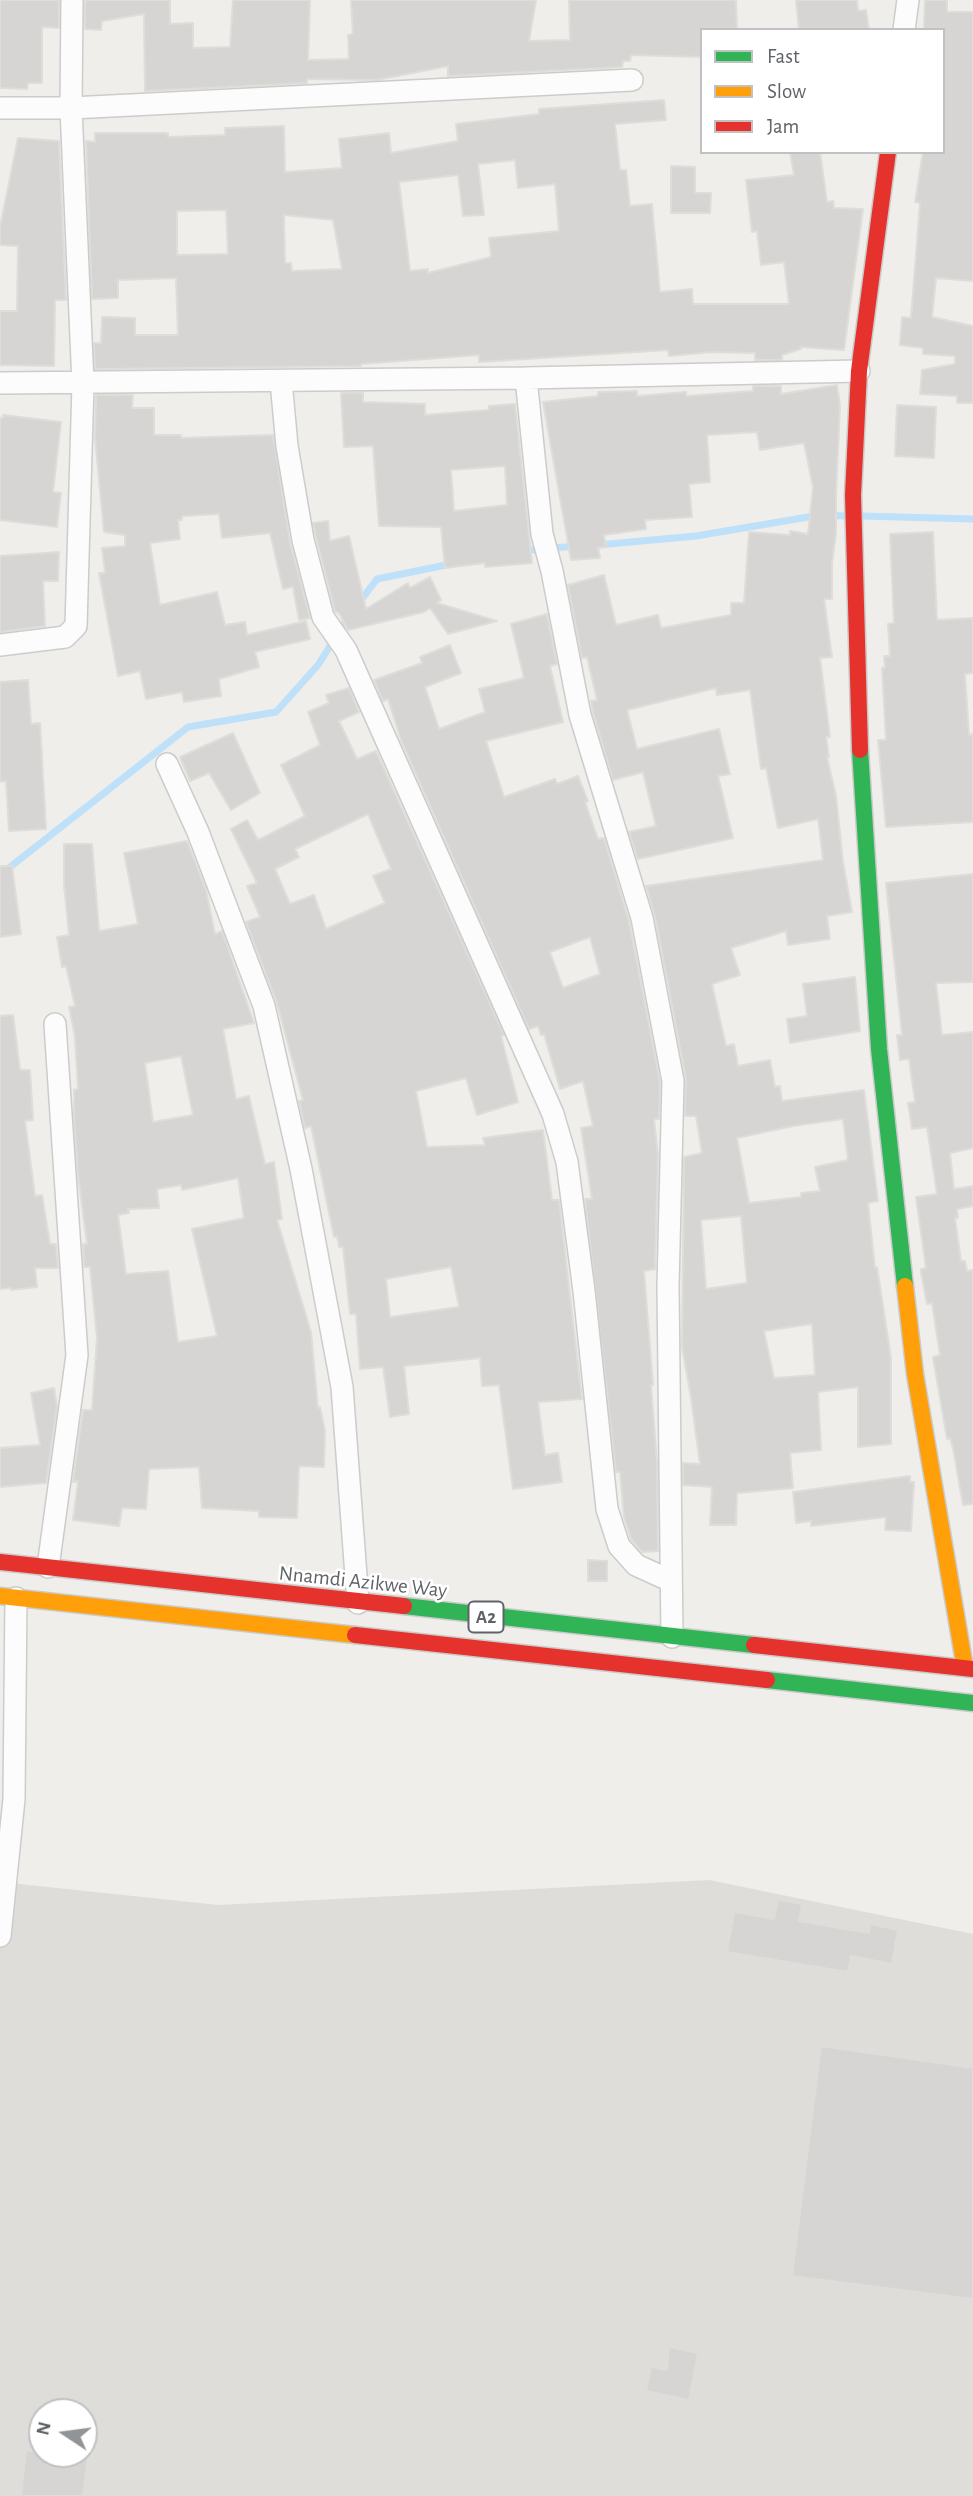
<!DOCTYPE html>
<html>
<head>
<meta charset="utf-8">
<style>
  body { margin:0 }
  #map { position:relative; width:973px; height:2496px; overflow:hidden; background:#efeeea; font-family:"Alegreya Sans",sans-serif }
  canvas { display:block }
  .legend { position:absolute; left:700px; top:28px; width:245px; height:126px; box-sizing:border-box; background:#fff; border:2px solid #bfc1c3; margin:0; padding:9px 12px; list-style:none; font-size:21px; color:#5f6368 }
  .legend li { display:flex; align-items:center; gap:14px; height:35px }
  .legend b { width:35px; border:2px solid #bfc1c3 }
  .north { position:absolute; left:28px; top:2398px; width:70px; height:70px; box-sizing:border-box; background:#fff; border:2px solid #bfc1c3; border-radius:50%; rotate:283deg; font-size:19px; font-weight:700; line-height:28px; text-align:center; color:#5f6368 }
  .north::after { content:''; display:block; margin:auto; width:24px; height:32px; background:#919496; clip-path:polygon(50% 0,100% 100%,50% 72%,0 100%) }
</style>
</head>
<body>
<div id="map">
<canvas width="973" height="2496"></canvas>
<ul class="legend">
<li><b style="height:9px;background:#30b455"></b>Fast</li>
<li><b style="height:9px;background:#ff9f0a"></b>Slow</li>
<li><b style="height:9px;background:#e5322d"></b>Jam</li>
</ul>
<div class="north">N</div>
</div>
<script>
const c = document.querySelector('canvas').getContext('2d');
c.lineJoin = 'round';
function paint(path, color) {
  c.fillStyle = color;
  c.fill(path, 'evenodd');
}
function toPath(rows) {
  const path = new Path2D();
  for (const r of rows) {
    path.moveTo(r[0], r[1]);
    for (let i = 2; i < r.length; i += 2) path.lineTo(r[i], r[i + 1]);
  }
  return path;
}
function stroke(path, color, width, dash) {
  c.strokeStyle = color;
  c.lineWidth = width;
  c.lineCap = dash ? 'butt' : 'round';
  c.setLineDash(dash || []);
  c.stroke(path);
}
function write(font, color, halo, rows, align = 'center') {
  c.font = font + ' "Alegreya Sans",sans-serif';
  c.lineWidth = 5;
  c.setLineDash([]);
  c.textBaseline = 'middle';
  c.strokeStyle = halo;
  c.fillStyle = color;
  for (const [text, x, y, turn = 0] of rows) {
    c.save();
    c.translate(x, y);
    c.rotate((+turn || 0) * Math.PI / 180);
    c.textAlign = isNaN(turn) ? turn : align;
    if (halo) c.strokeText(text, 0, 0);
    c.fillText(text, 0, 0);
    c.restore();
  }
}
const industrial = toPath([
  [709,1880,973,1934,973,2496,0,2496,0,1882,218,1905],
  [42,2412,84,2412,84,2454,42,2454]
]);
const stream = toPath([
  [862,516,973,519],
  [598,545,696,536,820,515,846,516],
  [521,551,576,546],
  [358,604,377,579,451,564],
  [0,875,188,727,276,712,318,665,349,616]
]);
const building = toPath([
  [0,0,59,0,59,28,42,27,42,83,28,83,27,89,0,88,0,0],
  [85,0,170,0,170,24,193,23,193,48,230,47,233,0,310,0,308,60,349,59,348,35,353,34,351,0,536,0,529,41,570,40,569,0,736,0,737,30,702,30,702,57,631,55,630,61,623,61,622,67,448,76,448,66,377,80,307,79,307,83,145,91,144,14,102,21,101,30,85,29,85,0],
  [796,0,857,0,858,11,866,10,869,30,799,30,796,0],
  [925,0,947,0,947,12,973,12,973,281,936,278,932,317,973,326,973,403,957,403,957,396,920,394,922,370,955,364,955,356,923,354,923,348,900,345,902,317,911,318,920,203,915,202,923,152,943,152,943,30,924,30,925,0],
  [664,100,666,120,615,124,620,170,626,170,630,206,652,204,660,292,692,289,693,304,789,304,784,262,761,265,757,231,752,232,746,180,794,175,790,152,820,152,827,202,833,201,834,208,863,209,844,350,800,347,801,349,782,355,782,360,755,360,755,353,711,352,669,356,668,350,479,362,479,355,361,364,361,366,95,369,94,343,101,343,102,317,135,318,135,335,178,335,176,278,118,280,118,298,92,299,86,141,95,142,95,133,168,133,168,137,225,135,225,128,284,126,285,172,342,168,339,139,389,133,391,153,458,141,456,124,539,114,539,109,664,100],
  [515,160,518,188,555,184,559,231,489,238,491,257,428,273,428,269,410,271,399,182,458,175,463,216,484,215,478,164,515,160],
  [226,210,228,254,177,255,177,211,226,210],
  [284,215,333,220,342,269,292,271,291,263,285,263,284,215],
  [18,138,59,141,66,300,55,300,54,366,0,365,0,311,17,311,18,246,0,245,0,227,18,138],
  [671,166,695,167,695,193,711,193,710,213,671,213,671,166],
  [837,385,840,406,836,494,836,533,832,563,832,599,824,599,832,657,820,658,830,737,826,737,829,757,827,757,836,796,843,862,852,912,827,916,830,939,788,945,786,931,731,948,740,975,712,984,726,1046,734,1044,738,1066,770,1060,775,1087,780,1086,782,1101,864,1090,878,1201,868,1203,875,1268,877,1267,891,1358,891,1444,858,1447,858,1387,818,1392,821,1450,790,1453,793,1488,737,1493,736,1525,710,1525,712,1487,683,1485,683,1463,700,1464,691,1398,682,1347,684,1157,702,1153,696,1116,685,1116,686,1079,655,916,646,886,823,860,818,819,778,828,766,768,761,769,750,690,717,695,716,688,627,710,637,749,719,729,730,774,718,776,733,838,638,859,629,832,656,826,643,772,613,780,593,712,591,701,597,700,587,657,582,658,568,585,604,575,616,625,658,615,661,628,731,615,731,603,744,603,749,532,790,535,790,531,808,534,813,487,804,443,760,450,757,432,707,435,710,482,689,484,692,517,645,520,646,529,604,535,606,547,598,548,600,558,571,560,543,402,598,396,598,392,637,391,637,396,686,392,686,396,753,391,753,386,781,386,781,394,837,385],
  [843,1119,848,1160,815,1167,820,1191,801,1193,801,1197,749,1203,737,1138,793,1126,843,1119],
  [741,1216,747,1283,706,1289,701,1220,741,1216],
  [812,1324,815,1375,774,1378,764,1331,812,1324],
  [341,393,363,393,363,402,425,404,425,415,489,410,489,406,515,404,532,563,485,567,485,563,445,568,441,527,379,526,373,446,344,447,341,393],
  [505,466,507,505,454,511,451,470,505,466],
  [96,395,133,395,132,408,154,408,154,435,181,435,181,438,273,435,290,542,310,618,299,620,293,587,283,589,270,533,222,538,219,514,182,516,182,520,178,520,180,539,150,543,160,605,217,592,225,625,245,622,247,635,306,621,310,639,255,652,259,667,219,679,221,696,184,702,182,692,146,699,140,671,118,676,99,573,105,573,102,548,125,546,125,535,104,532,95,438,96,395],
  [897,405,936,407,934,458,895,456,897,405],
  [3,415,61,422,53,492,61,493,57,527,0,520,0,418,3,418,3,415],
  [328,521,330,541,349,536,366,609,408,583,410,588,430,577,441,600,437,603,497,621,448,634,430,608,424,612,348,630,339,613,335,611,316,537,313,523,328,521],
  [933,532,937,620,973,618,973,673,965,674,969,735,973,734,973,822,886,827,878,740,886,740,882,668,885,668,884,656,890,656,888,624,894,623,890,534,933,532],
  [59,552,58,581,43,581,45,626,0,632,0,556,59,552],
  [547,614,557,664,550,666,563,722,486,741,504,797,555,779,557,784,578,776,588,801,585,802,598,839,604,838,629,921,660,1082,659,1119,654,1119,658,1155,655,1269,644,1271,653,1385,651,1385,657,1463,658,1551,642,1552,631,1539,624,1517,620,1472,616,1472,585,1199,592,1199,581,1128,593,1126,583,1081,560,1089,544,1034,541,1035,538,1026,529,1029,401,740,388,699,383,701,374,680,422,663,420,657,450,645,461,673,425,687,439,729,485,712,479,689,524,678,511,624,547,614],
  [590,937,600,974,563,988,550,952,590,937],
  [28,680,31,724,40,723,46,829,9,831,6,781,0,782,0,682,28,680],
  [349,688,359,712,339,721,357,759,376,751,504,1035,501,1036,518,1102,477,1115,466,1078,416,1091,427,1147,485,1145,483,1138,543,1130,552,1200,559,1200,582,1399,538,1402,545,1455,558,1453,562,1482,513,1489,499,1385,482,1386,480,1358,404,1366,409,1414,390,1417,383,1367,360,1369,356,1314,350,1314,343,1247,339,1247,337,1236,334,1237,311,1126,305,1128,299,1101,303,1100,277,1003,246,922,260,917,247,886,257,883,231,829,247,820,258,840,305,816,281,765,320,745,308,712,329,703,326,695,349,688],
  [368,814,391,869,373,876,385,903,326,929,314,895,290,904,275,869,299,857,295,849,368,814],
  [451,1267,459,1307,390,1317,386,1279,451,1267],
  [233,733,260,793,231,810,209,773,190,781,180,757,233,733],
  [187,841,206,890,215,934,222,931,254,1023,223,1029,236,1099,249,1096,265,1164,274,1162,282,1219,277,1220,311,1332,318,1408,320,1407,325,1431,324,1467,299,1466,297,1518,259,1517,259,1511,202,1508,199,1467,149,1469,146,1509,122,1508,119,1526,73,1520,78,1481,73,1482,83,1410,92,1410,97,1338,90,1267,84,1267,83,1244,87,1244,78,1175,74,1116,74,1090,78,1089,75,1037,69,1007,75,1006,66,966,62,967,57,937,69,935,64,885,64,844,92,844,99,931,138,924,124,853,187,841],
  [181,1056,193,1115,153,1122,145,1063,181,1056],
  [238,1178,244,1218,192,1229,217,1336,178,1342,168,1271,126,1274,118,1215,129,1213,128,1209,159,1208,157,1189,181,1185,182,1190,238,1178],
  [0,866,12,866,21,934,0,937,0,866],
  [973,874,973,982,936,983,942,1035,973,1032,973,1148,950,1153,954,1189,973,1186,973,1206,957,1209,958,1218,955,1218,961,1261,965,1261,967,1271,973,1270,973,1504,963,1505,953,1448,950,1438,947,1439,933,1357,940,1355,932,1303,927,1304,921,1272,921,1269,926,1268,916,1197,937,1194,927,1127,912,1129,908,1103,915,1102,909,1059,900,1060,897,1035,902,1035,886,883,973,874],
  [855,977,860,1031,790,1043,787,1019,807,1016,803,984,855,977],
  [13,1015,20,1070,30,1070,33,1120,25,1121,35,1196,42,1195,50,1244,56,1244,58,1268,35,1268,37,1287,11,1290,11,1288,0,1289,0,1016,13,1015],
  [54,1388,57,1406,46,1483,0,1487,0,1448,40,1445,31,1393,54,1388],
  [910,1476,910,1482,914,1482,911,1531,885,1530,886,1517,811,1526,811,1521,796,1523,793,1492,910,1476],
  [588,1560,607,1561,607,1581,588,1581,588,1560],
  [778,1900,802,1904,799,1921,869,1933,870,1924,898,1930,892,1964,851,1956,848,1972,727,1952,734,1912,774,1919,778,1900],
  [821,2046,973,2068,973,2299,792,2276,821,2046],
  [669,2347,698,2353,689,2400,646,2391,651,2367,667,2370,669,2347],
  [26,2450,42,2452,42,2454,88,2457,83,2496,21,2496,26,2450]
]);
const street = toPath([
  [904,30,908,0],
  [0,108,71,108,632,80],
  [526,378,542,534,552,571,580,715,642,918,673,1081,668,1286,672,1637],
  [281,381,287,446,303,540,323,617,346,650,553,1114,567,1162,584,1291,607,1509,619,1546,636,1565,671,1581],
  [0,383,526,378,859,371],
  [0,645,65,637,76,626,83,384,71,108,72,0],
  [167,764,198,832,264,1006,301,1169,342,1387,358,1603],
  [48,1567,77,1355,55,1024],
  [0,1936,14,1799,16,1598]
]);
const fast = toPath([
  [860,750,879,1049,905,1286],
  [404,1606,754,1645],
  [767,1680,973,1703]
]);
const slow = toPath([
  [905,1286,915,1374,965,1668],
  [0,1596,355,1635]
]);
const jam = toPath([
  [860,750,853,495,859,371,888,152],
  [0,1562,404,1606],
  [355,1635,767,1680],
  [754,1645,973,1669]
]);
const shields = [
  [486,1617,35]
];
const shieldNames = [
  ["A2",486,1617]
];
const streetNames = [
  ["Nnamdi Azikwe Way",363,1582,6]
];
paint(industrial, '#dfddda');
stroke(stream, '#bfe0f9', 7);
paint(building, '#d6d5d3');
stroke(building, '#deddd9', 2);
stroke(street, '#cbcccc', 24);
stroke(fast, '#cacacb', 19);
stroke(slow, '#cacacb', 19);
stroke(jam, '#cacacb', 19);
stroke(street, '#fdfcfc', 21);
stroke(fast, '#30b455', 16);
stroke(slow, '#ff9f0a', 16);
stroke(jam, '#e5322d', 16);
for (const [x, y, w] of shields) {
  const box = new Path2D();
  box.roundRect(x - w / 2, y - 15.5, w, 31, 5);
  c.fillStyle = '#fff';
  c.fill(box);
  stroke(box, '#5f6368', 2);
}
write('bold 19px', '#5f6368', null, shieldNames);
write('21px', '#5f6368', '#fff', streetNames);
</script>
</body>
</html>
